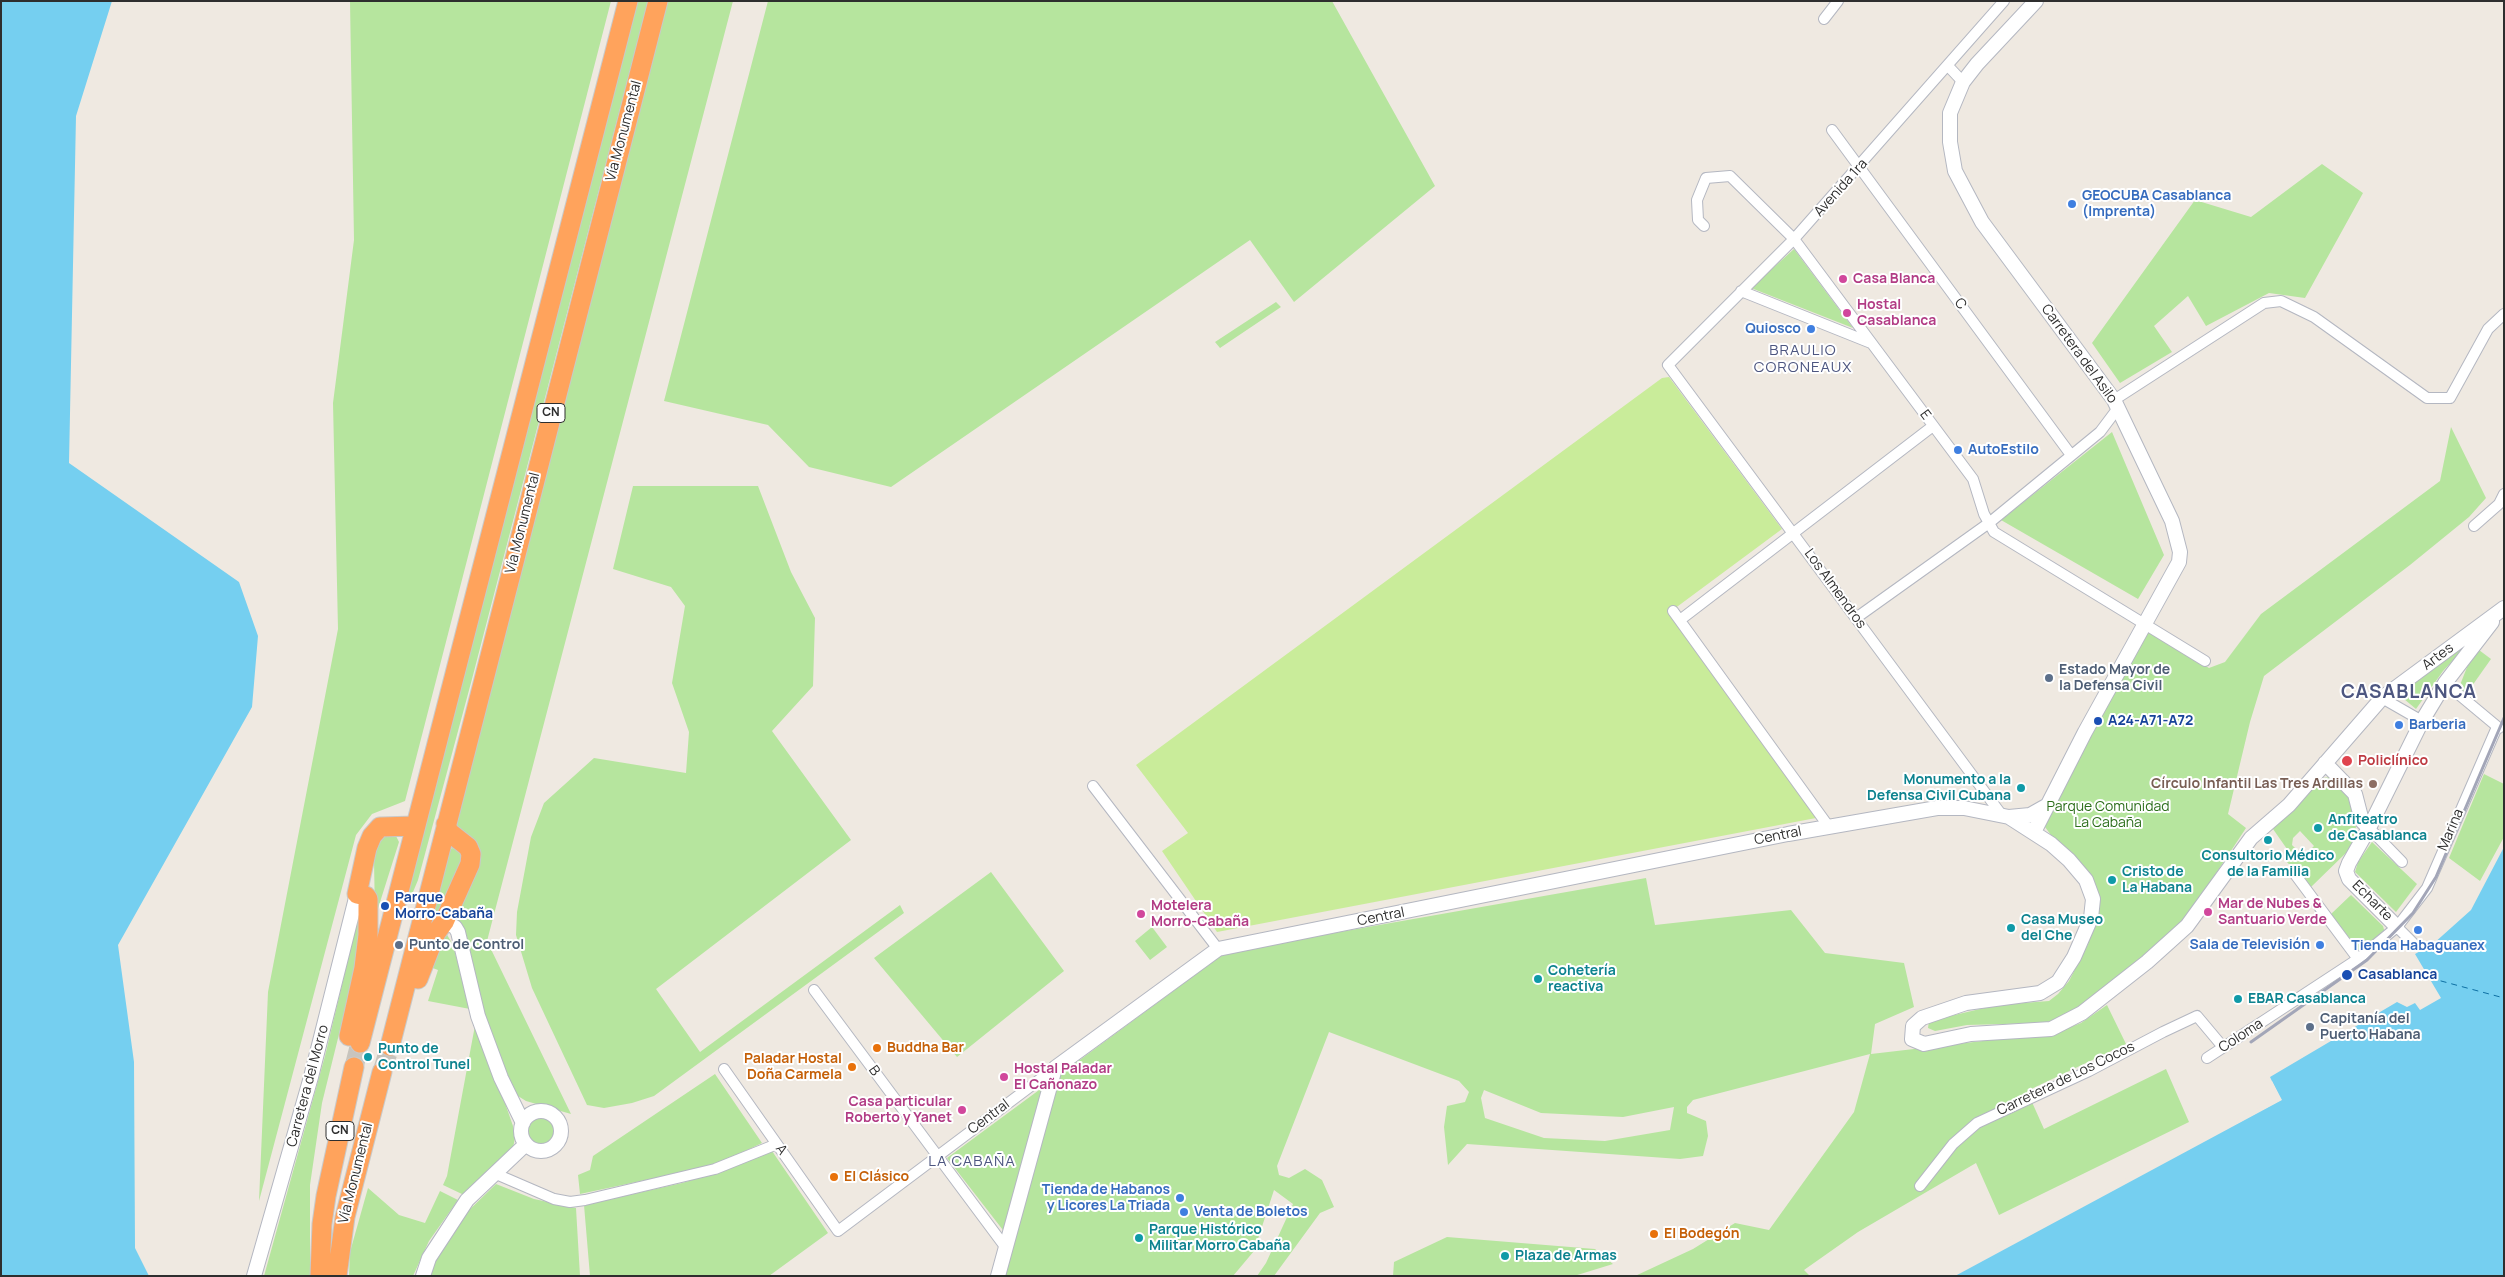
<!DOCTYPE html>
<html>
<head>
<meta charset="utf-8">
<style>
  body { margin:0 }
  #map { position:relative; width:2505px; height:1277px; overflow:hidden; background:#efe9e1; font-family:Manrope,sans-serif }
  canvas { display:block }
  .frame { position:absolute; inset:0; border:2px solid #2e2e2e; pointer-events:none }
</style>
</head>
<body>
<div id="map">
<canvas width="2505" height="1277"></canvas>
<div class="frame"></div>
</div>
<script>
const c = document.querySelector('canvas').getContext('2d');
c.lineJoin = 'round';
function paint(path, color) {
  c.fillStyle = color;
  c.fill(path, 'evenodd');
}
function toPath(rows) {
  const path = new Path2D();
  for (const r of rows) {
    if (r.length === 3) {
      path.moveTo(r[0] + r[2], r[1]);
      path.arc(r[0], r[1], r[2], 0, 2 * Math.PI);
      continue;
    }
    path.moveTo(r[0], r[1]);
    for (let i = 2; i < r.length; i += 2) path.lineTo(r[i], r[i + 1]);
  }
  return path;
}
function stroke(path, color, width, dash) {
  c.strokeStyle = color;
  c.lineWidth = width;
  c.lineCap = dash ? 'butt' : 'round';
  c.setLineDash(dash || []);
  c.stroke(path);
}
function write(font, color, halo, rows, align = 'center') {
  c.font = font + ' Manrope,sans-serif';
  c.lineWidth = 4;
  c.setLineDash([]);
  c.textBaseline = 'middle';
  c.strokeStyle = halo;
  c.fillStyle = color;
  for (const [text, x, y, turn = 0] of rows) {
    c.save();
    c.translate(x, y);
    c.rotate((+turn || 0) * Math.PI / 180);
    c.textAlign = isNaN(turn) ? turn : align;
    if (halo) c.strokeText(text, 0, 0);
    c.fillText(text, 0, 0);
    c.restore();
  }
}
const green = toPath([
  [350,1,611,1,405,801,372,814,356,835,259,1201,268,992,338,629,333,403,354,240],
  [637,1,648,1,472,679,418,880,413,892,408,897,412,866],
  [668,1,733,1,487,941,571,1114,526,1101,518,1096,505,1071,482,1010,455,908,475,862,454,828,514,588],
  [768,1,1332,1,1435,186,1294,302,1250,240,891,487,809,467,768,425,664,401],
  [2322,164,2363,193,2305,298,2269,293,2206,326,2188,296,2154,326,2172,352,2120,383,2092,343,2195,200,2251,217],
  [1794,249,1853,328,1751,288],
  [1276,302,1281,307,1220,348,1215,342],
  [2451,427,2486,498,2469,517,2410,565,2264,676,2250,722,2228,814,2246,828,2188,916,2157,946,2066,1016,2044,1023,1967,1025,1935,1031,1928,1028,1929,1021,1997,1005,2049,1001,2058,994,2069,981,2088,944,2096,915,2095,895,2045,827,2047,814,2146,631,2209,668,2225,662,2261,614,2440,481],
  [2112,432,2164,555,2138,599,2001,520],
  [633,486,758,486,791,572,815,618,813,686,772,731,851,840,656,989,700,1052,900,905,904,913,654,1096,632,1103,604,1108,587,1105,532,988,516,935,517,912,531,837,544,803,594,758,686,773,689,732,672,683,685,606,671,587,613,569],
  [2474,638,2443,671,2416,709,2398,694],
  [2475,647,2491,659,2467,693,2460,690,2460,685],
  [2484,774,2504,784,2504,837,2480,881,2449,858],
  [2331,777,2345,789,2353,802,2356,827,2353,840,2348,851,2311,887,2285,860,2287,849,2273,829,2323,778],
  [2300,831,2314,846,2307,853,2300,853,2292,845,2293,838],
  [380,832,395,834,399,842,375,918,374,859],
  [2372,842,2417,884,2396,912,2355,872,2358,862],
  [453,848,464,852,466,861,429,935,435,897,446,850],
  [991,872,1064,971,957,1057,874,958],
  [1646,878,1655,925,1791,910,1825,953,1904,963,1914,1007,1875,1024,1871,1054,2017,1037,2045,1037,2081,1023,2107,1005,2126,1044,2027,1091,2044,1129,2166,1069,2189,1122,1999,1215,1976,1163,1858,1232,1804,1270,1810,1276,1635,1276,1693,1249,1735,1223,1769,1230,1854,1112,1870,1054,1693,1100,1687,1107,1687,1113,1706,1121,1708,1136,1703,1156,1680,1159,1467,1144,1448,1165,1444,1127,1447,1106,1465,1102,1469,1092,1459,1081,1329,1032,1277,1166,1279,1175,1289,1178,1305,1169,1322,1180,1334,1207,1320,1213,1274,1276,1257,1276,1266,1263,1293,1204,1274,1190,1254,1251,1233,1276,1003,1276,1013,1243,947,1158,1226,952],
  [1484,1090,1541,1113,1623,1117,1674,1107,1670,1130,1605,1141,1544,1138,1485,1118,1481,1098],
  [2351,895,2383,926,2385,933,2360,952,2331,914],
  [362,901,362,941,322,1103,310,1185,310,1276,264,1276,325,1056],
  [1152,927,1167,947,1150,960,1135,941],
  [446,933,453,945,470,1009,428,1001,438,970,430,967,442,935],
  [476,1020,513,1126,515,1138,513,1148,464,1195,443,1185,447,1176],
  [715,1074,762,1143,716,1165,580,1194,578,1175,590,1170,593,1156],
  [541,1131,13],
  [772,1151,828,1233,769,1276,590,1276,584,1205,682,1183,725,1170],
  [496,1184,534,1199,576,1208,580,1276,429,1276,433,1264,462,1217],
  [368,1188,399,1215,425,1223,440,1191,458,1200,429,1241,413,1276,349,1276,350,1252],
  [1447,1237,1595,1249,1613,1264,1574,1276,1393,1276,1394,1262]
]);
const pitch = toPath([
  [1669,377,1782,529,1670,612,1816,818,1217,932,1162,851,1188,833,1136,765,1662,378]
]);
const water = toPath([
  [1,1,112,1,76,116,69,463,239,582,258,636,252,707,118,945,134,1062,135,1248,149,1276,1,1276],
  [2504,847,2504,1276,1951,1276,2281,1100,2270,1077,2397,1002,2407,1007,2415,1003,2420,1010,2441,998,2415,954,2433,944,2471,910]
]);
const pier = toPath([
  [2272,1081,2282,1100,1955,1276,1949,1276,2014,1238,2278,1098,2270,1082]
]);
const ferry = toPath([
  [2430,978,2504,998]
]);
const highwayTunnel = toPath([
  [354,1067,360,1043],
  [382,1072,390,1046]
]);
const street = toPath([
  [1824,19,1838,1],
  [1948,66,1963,82],
  [1832,130,2071,455],
  [1704,226,1698,220,1697,200,1706,178,1730,176,1794,239,1973,479,1984,514,1994,532,2205,661],
  [1741,291,1871,343],
  [2114,400,2264,303,2281,301,2314,317,2427,398,2450,398,2488,329,2504,314],
  [2474,526,2499,504,2504,494],
  [1673,611,1829,827],
  [1856,618,1989,523,2100,432,2118,408],
  [1680,620,1933,426],
  [2445,683,2499,728],
  [2382,698,2422,721],
  [1093,786,1218,949],
  [2001,814,1668,365,1794,239,2004,1],
  [2369,828,2402,862],
  [2294,873,2358,959],
  [2397,927,2413,943],
  [814,990,1006,1248],
  [2207,1058,2358,959,2397,927,2427,888,2497,727],
  [724,1069,838,1231,1055,1068],
  [496,1174,554,1199,570,1202,585,1200,715,1169,777,1144],
  [1920,1186,1953,1144,1977,1123,2089,1071,2163,1032,2197,1016,2223,1047]
]);
const secondary = toPath([
  [2325,763,2355,794,2362,821,2369,828],
  [2009,817,2030,815,2046,806],
  [2034,832,2085,732,2179,562,2180,552,2172,521,2114,400,1982,222,1955,171,1950,142,1950,113,1963,82,1977,64,2036,1],
  [444,922,455,927,458,932,478,1016,501,1078,523,1123],
  [2397,927,2349,879,2346,871,2349,863,2369,828,2422,721,2445,683,2492,622],
  [541,1131,20],
  [254,1276,311,1077,357,894],
  [423,1276,429,1258,467,1200,526,1144],
  [998,1276,1055,1068,1218,949,1788,834,1937,808,1964,808,2009,817,2051,844,2069,860,2086,880,2093,899,2091,918,2074,957,2058,982,2040,993,1966,1003,1922,1018,1913,1026,1912,1039,1924,1044,1971,1034,2051,1029,2082,1013,2147,962,2187,926,2251,838,2289,805,2382,698,2504,608]
]);
const highway = toPath([
  [418,979,436,933,444,922,470,864,471,854,468,847,449,832,446,824],
  [349,1036,364,968,368,935,368,899,366,896,357,894,367,848,372,836,380,827,415,826],
  [360,1043,628,1],
  [390,1046,658,1],
  [320,1276,322,1224,326,1196,354,1067],
  [337,1276,345,1217,382,1072]
]);
const rail = toPath([
  [2251,1042,2367,960,2413,913,2436,877,2504,718]
]);
const markers = [
  [2072,204,5,"#3f7fe0"],
  [1843,279,5,"#d1479c"],
  [1847,313,5,"#d1479c"],
  [1811,329,5,"#3f7fe0"],
  [1958,450,5,"#3f7fe0"],
  [2049,678,5,"#5c6f8a"],
  [2098,721,5,"#1a4fb4"],
  [2399,725,5,"#3f7fe0"],
  [2347,761,6,"#e0444e"],
  [2373,784,5,"#8d6e63"],
  [2021,788,5,"#0f9aa8"],
  [2318,828,5,"#0f9aa8"],
  [2268,840,5,"#0f9aa8"],
  [2112,880,5,"#0f9aa8"],
  [385,906,5,"#1a4fb4"],
  [2208,912,5,"#d1479c"],
  [1141,914,5,"#d1479c"],
  [2011,928,5,"#0f9aa8"],
  [2418,930,5,"#3f7fe0"],
  [399,945,5,"#5c6f8a"],
  [2320,945,5,"#3f7fe0"],
  [2347,975,6,"#1a4fb4"],
  [1538,979,5,"#0f9aa8"],
  [2238,999,5,"#0f9aa8"],
  [2310,1027,5,"#5c6f8a"],
  [877,1048,5,"#e8710a"],
  [368,1057,5,"#0f9aa8"],
  [852,1067,5,"#e8710a"],
  [1004,1077,5,"#d1479c"],
  [962,1110,5,"#d1479c"],
  [834,1177,5,"#e8710a"],
  [1180,1198,5,"#3f7fe0"],
  [1184,1212,5,"#3f7fe0"],
  [1654,1234,5,"#e8710a"],
  [1139,1238,5,"#0f9aa8"],
  [1505,1256,5,"#0f9aa8"]
];
const shields = [
  [551,413,28],
  [340,1131,28]
];
const shieldNames = [
  ["CN",551,413],
  ["CN",340,1131]
];
const streetNames = [
  ["Vía Monumental",624,131,-75],
  ["Avenida 1ra",1841,188,-48],
  ["C",1960,304,54],
  ["Carretera del Asilo",2079,354,54],
  ["E",1925,415,53],
  ["Vía Monumental",523,523,-76],
  ["Los Almendros",1835,589,54],
  ["Artes",2438,657,-37],
  ["Marina",2451,830,-67],
  ["Central",1778,836,-11],
  ["Echarte",2372,901,45],
  ["Central",1381,917,-11],
  ["Coloma",2241,1036,-33],
  ["B",874,1071,54],
  ["Carretera de Los Cocos",2066,1079,-26],
  ["Carretera del Morro",308,1086,-75],
  ["Central",989,1117,-37],
  ["A",781,1150,55],
  ["Vía Monumental",356,1173,-76]
];
const shopNames = [
  ["GEOCUBA Casablanca",2082,196],
  ["(Imprenta)",2082,212],
  ["Quiosco",1801,329,"right"],
  ["AutoEstilo",1968,450],
  ["Barberia",2409,725],
  ["Sala de Televisión",2310,945,"right"],
  ["Tienda Habaguanex",2418,946,"center"],
  ["Tienda de Habanos",1170,1190,"right"],
  ["y Licores La Triada",1170,1206,"right"],
  ["Venta de Boletos",1194,1212]
];
const hotelNames = [
  ["Casa Blanca",1853,279],
  ["Hostal",1857,305],
  ["Casablanca",1857,321],
  ["Mar de Nubes &",2218,904],
  ["Santuario Verde",2218,920],
  ["Motelera",1151,906],
  ["Morro-Cabaña",1151,922],
  ["Hostal Paladar",1014,1069],
  ["El Cañonazo",1014,1085],
  ["Casa particular",952,1102,"right"],
  ["Roberto y Yanet",952,1118,"right"]
];
const serviceNames = [
  ["Estado Mayor de",2059,670],
  ["la Defensa Civil",2059,686],
  ["Punto de Control",409,945],
  ["Capitanía del",2320,1019],
  ["Puerto Habana",2320,1035]
];
const transitNames = [
  ["A24-A71-A72",2108,721],
  ["Parque",395,898],
  ["Morro-Cabaña",395,914],
  ["Casablanca",2358,975]
];
const healthNames = [
  ["Policlínico",2358,761]
];
const cultureNames = [
  ["Monumento a la",2011,780,"right"],
  ["Defensa Civil Cubana",2011,796,"right"],
  ["Anfiteatro",2328,820],
  ["de Casablanca",2328,836],
  ["Consultorio Médico",2268,856,"center"],
  ["de la Familia",2268,872,"center"],
  ["Cristo de",2122,872],
  ["La Habana",2122,888],
  ["Casa Museo",2021,920],
  ["del Che",2021,936],
  ["Cohetería",1548,971],
  ["reactiva",1548,987],
  ["EBAR Casablanca",2248,999],
  ["Punto de",378,1049],
  ["Control Tunel",378,1065],
  ["Parque Histórico",1149,1230],
  ["Militar Morro Cabaña",1149,1246],
  ["Plaza de Armas",1515,1256]
];
const educationNames = [
  ["Círculo Infantil Las Tres Ardillas",2363,784]
];
const parkNames = [
  ["Parque Comunidad",2108,807],
  ["La Cabaña",2108,823]
];
const foodNames = [
  ["Buddha Bar",887,1048],
  ["Paladar Hostal",842,1059,"right"],
  ["Doña Carmela",842,1075,"right"],
  ["El Clásico",844,1177],
  ["El Bodegón",1664,1234]
];
const neighbourhoodNames = [
  ["BRAULIO",1803,351],
  ["CORONEAUX",1803,368],
  ["LA CABAÑA",972,1162]
];
const districtNames = [
  ["CASABLANCA",2409,693]
];
paint(green, '#b6e59e');
paint(pitch, '#c9ec9a');
paint(water, '#75cff0');
paint(pier, '#efe9e1');
stroke(ferry, '#0d6fa3', 1, [6, 5]);
stroke(highwayTunnel, '#c8c4bd', 19, [19, 9]);
stroke(street, '#b4b7c1', 12);
stroke(secondary, '#b4b7c1', 16);
stroke(highway, '#c9c9c9', 21);
stroke(street, '#fff', 10);
stroke(secondary, '#fff', 14);
stroke(highway, '#ffa35c', 19);
stroke(rail, '#a3a6b8', 3);
for (const [x, y, r, color] of markers) {
  const dot = new Path2D();
  dot.arc(x, y, r, 0, 2 * Math.PI);
  c.fillStyle = color;
  c.fill(dot);
  stroke(dot, '#fff', 2);
}
for (const [x, y, w] of shields) {
  const box = new Path2D();
  box.roundRect(x - w / 2, y - 9.5, w, 19, 4);
  c.fillStyle = '#fff';
  c.fill(box);
  stroke(box, '#2e2e2e', 1);
}
write('bold 12px', '#2e2e2e', null, shieldNames);
write('14px', '#2e2e2e', '#fff', streetNames);
write('bold 14px', '#366cbe', '#fff', shopNames, 'left');
write('bold 14px', '#b23c85', '#fff', hotelNames, 'left');
write('bold 14px', '#4e5e75', '#fff', serviceNames, 'left');
write('bold 14px', '#164399', '#fff', transitNames, 'left');
write('bold 14px', '#be3a42', '#fff', healthNames, 'left');
write('bold 14px', '#0d838f', '#fff', cultureNames, 'left');
write('bold 14px', '#785e54', '#fff', educationNames, 'right');
write('14px', '#2c6e1b', '#fff', parkNames);
write('bold 14px', '#c56008', '#fff', foodNames, 'left');
c.letterSpacing = '1px';
write('15px', '#4d5680', '#fff', neighbourhoodNames);
c.letterSpacing = '0px';
c.letterSpacing = '1px';
write('bold 19px', '#4d5680', '#fff', districtNames);
c.letterSpacing = '0px';
</script>
</body>
</html>
